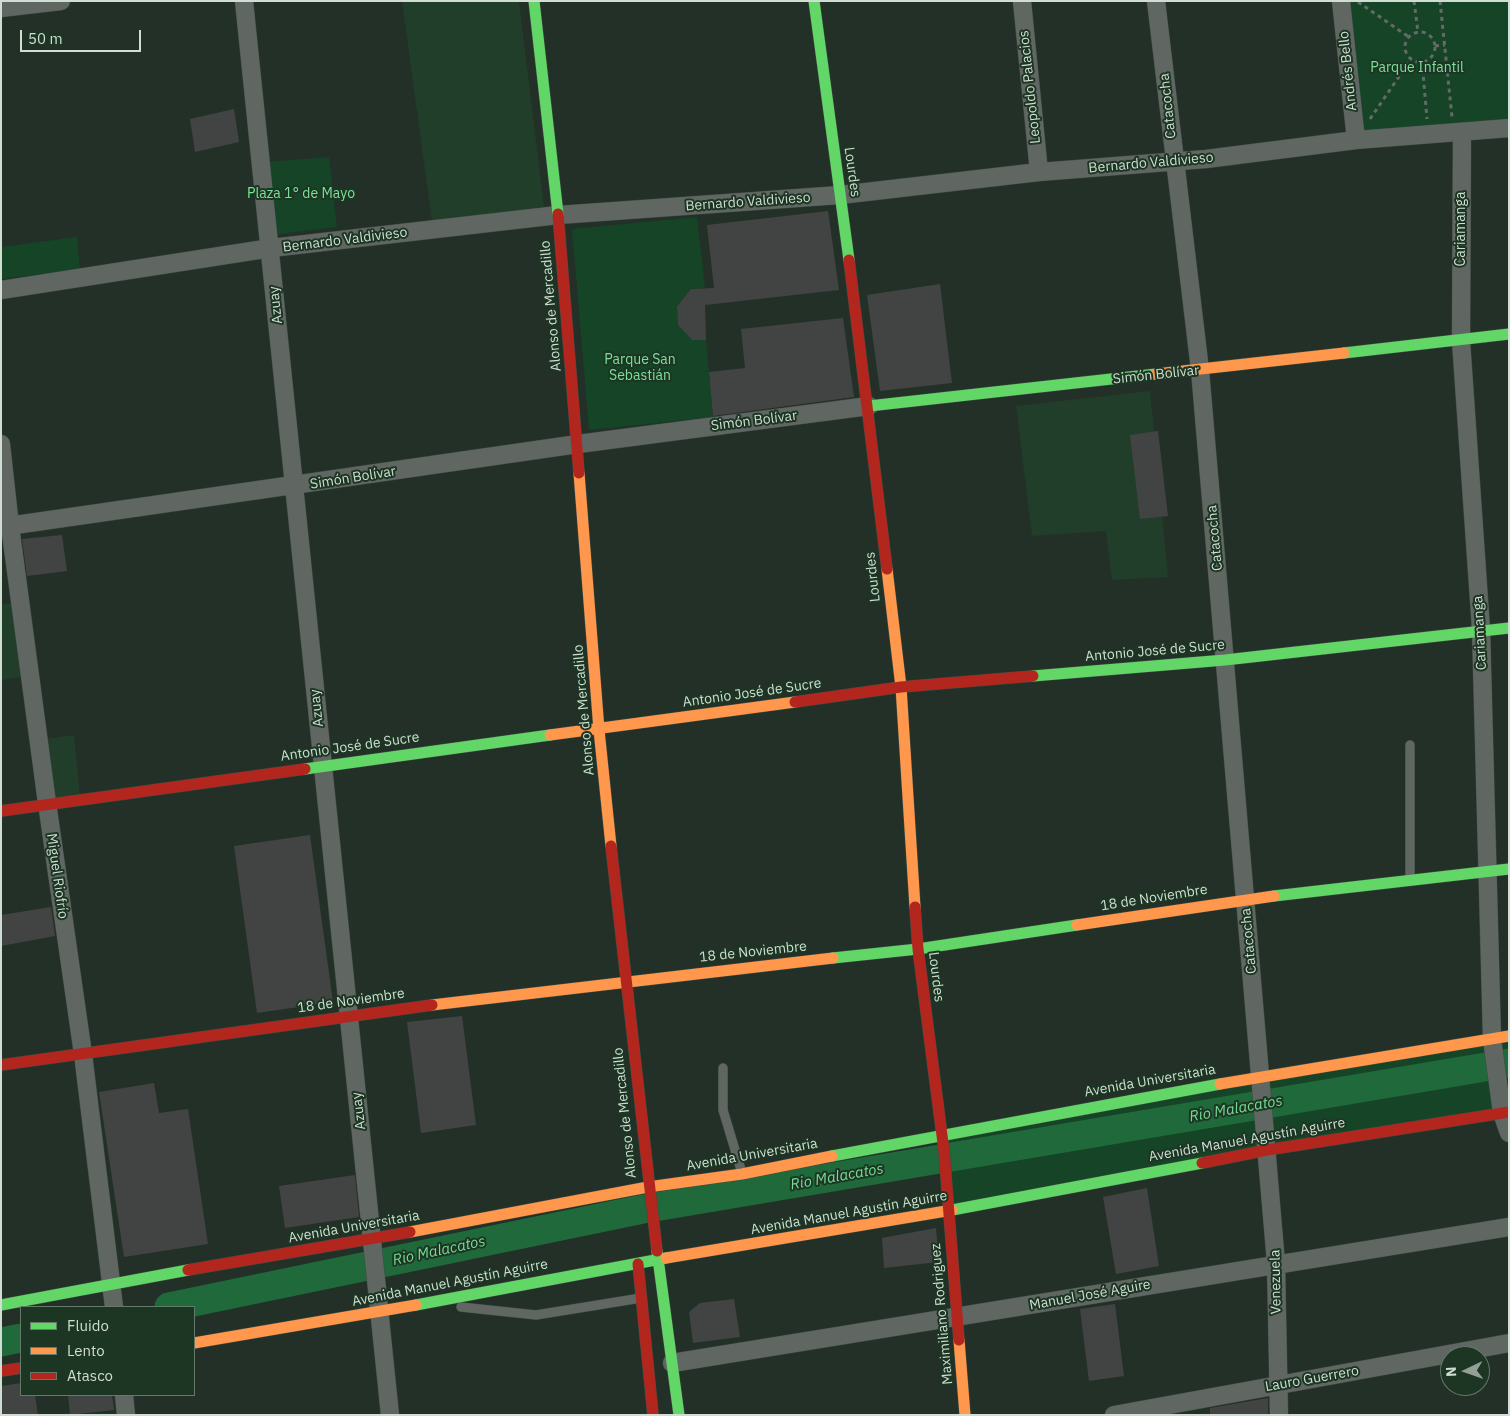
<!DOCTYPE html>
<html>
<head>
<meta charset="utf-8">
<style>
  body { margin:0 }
  #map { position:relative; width:1510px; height:1416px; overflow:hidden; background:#233027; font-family:"IBM Plex Sans",sans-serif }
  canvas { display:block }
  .frame { position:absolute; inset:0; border:2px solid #cfddd2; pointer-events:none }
  .legend { position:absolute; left:20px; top:1306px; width:175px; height:90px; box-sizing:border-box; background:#1d3624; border:1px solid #64796a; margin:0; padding:6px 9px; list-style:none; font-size:15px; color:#cfddd2 }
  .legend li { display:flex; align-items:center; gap:10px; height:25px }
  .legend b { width:25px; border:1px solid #64796a }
  .north { position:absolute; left:1440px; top:1346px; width:50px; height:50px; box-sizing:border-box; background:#1d3624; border:1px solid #64796a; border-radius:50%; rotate:267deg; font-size:14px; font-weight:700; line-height:20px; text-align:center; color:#cfddd2 }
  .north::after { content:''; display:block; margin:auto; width:18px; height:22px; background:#93a096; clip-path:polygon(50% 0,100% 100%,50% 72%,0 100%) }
  .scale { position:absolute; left:20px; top:30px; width:121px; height:22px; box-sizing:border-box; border:2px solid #cfddd2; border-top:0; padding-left:6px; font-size:15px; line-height:18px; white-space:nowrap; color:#cfddd2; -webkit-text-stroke:4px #1d3624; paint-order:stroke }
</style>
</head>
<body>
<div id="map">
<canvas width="1510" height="1416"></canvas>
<div class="frame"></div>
<ul class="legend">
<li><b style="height:6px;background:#63d668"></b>Fluido</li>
<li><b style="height:6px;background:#ff974d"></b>Lento</li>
<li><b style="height:6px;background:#b3261e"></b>Atasco</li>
</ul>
<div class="north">N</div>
<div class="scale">50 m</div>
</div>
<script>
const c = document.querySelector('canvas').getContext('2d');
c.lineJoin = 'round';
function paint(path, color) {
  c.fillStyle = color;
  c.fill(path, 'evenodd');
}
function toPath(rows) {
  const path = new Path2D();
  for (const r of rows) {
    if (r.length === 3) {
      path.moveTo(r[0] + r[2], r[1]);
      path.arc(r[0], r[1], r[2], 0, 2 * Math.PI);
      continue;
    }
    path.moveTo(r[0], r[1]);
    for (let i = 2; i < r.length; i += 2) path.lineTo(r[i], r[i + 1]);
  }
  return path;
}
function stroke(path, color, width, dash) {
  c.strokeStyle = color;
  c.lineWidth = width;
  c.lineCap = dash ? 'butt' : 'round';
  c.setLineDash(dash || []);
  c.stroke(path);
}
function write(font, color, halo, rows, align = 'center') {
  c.font = font + ' "IBM Plex Sans",sans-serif';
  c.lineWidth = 4;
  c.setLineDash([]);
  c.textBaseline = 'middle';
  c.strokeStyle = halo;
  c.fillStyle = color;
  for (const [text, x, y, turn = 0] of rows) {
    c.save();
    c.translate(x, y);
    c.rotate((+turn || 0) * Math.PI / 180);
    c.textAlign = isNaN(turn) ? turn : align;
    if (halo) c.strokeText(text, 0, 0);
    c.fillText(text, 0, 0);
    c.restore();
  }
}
const built = toPath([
  [402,1,519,1,544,207,432,222],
  [1150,391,1168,577,1112,580,1106,531,1032,536,1016,406],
  [14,603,22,677,1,680,1,604],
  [74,735,80,795,52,798,45,739]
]);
const green = toPath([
  [1341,1,1509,1,1509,133,1356,140],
  [329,157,337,227,272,235,266,162],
  [697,217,705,288,691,289,677,305,678,325,692,340,706,340,713,417,589,430,572,229],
  [77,237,80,269,1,279,1,247],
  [1509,1036,1509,1112,949,1211,941,1134]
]);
const river = toPath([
  [169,1307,643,1209,1509,1063],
  [1,1342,21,1338]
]);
const building = toPath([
  [234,109,239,142,195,152,190,119],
  [828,211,839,290,705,305,706,340,692,340,678,325,677,306,691,289,714,288,707,225],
  [940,284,952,383,880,391,867,295],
  [843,318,854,397,713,416,709,372,745,368,741,329],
  [1158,431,1168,516,1140,519,1130,435],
  [62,535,67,571,27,576,22,539],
  [310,835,333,1002,257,1013,234,846],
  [51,907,55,936,1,946,1,915],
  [462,1016,476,1125,421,1133,407,1022],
  [154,1083,159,1113,188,1109,208,1244,124,1257,99,1092],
  [355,1175,359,1217,285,1228,279,1186],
  [1147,1188,1159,1266,1116,1274,1103,1197],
  [936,1228,939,1262,884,1268,882,1238],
  [734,1299,740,1337,693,1343,689,1312,700,1303],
  [1115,1304,1124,1376,1089,1381,1080,1309],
  [21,1383,21,1395,35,1395,38,1415,1,1415,1,1386],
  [68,1395,112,1395,114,1410,70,1415],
  [1268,1398,1268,1415,1210,1415,1210,1408]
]);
const path = toPath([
  [1414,1,1418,32],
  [1440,1,1452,117],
  [1358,2,1409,37],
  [1420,47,15],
  [1435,46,1445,45],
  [1422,61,1427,119],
  [1370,119,1411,59]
]);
const lane = toPath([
  [1410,745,1410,880],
  [723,1068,723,1110,742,1173],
  [461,1307,536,1315,641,1298]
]);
const street = toPath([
  [244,1,390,1415],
  [1022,1,1039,172],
  [1156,1,1200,370,1276,1263,1279,1415],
  [1341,1,1356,140],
  [1,8,61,1],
  [1462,132,1461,341,1481,629,1492,1039,1502,1113,1509,1133],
  [1,290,271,248,558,215,840,195,1039,172,1206,159,1356,140,1509,128],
  [1,444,10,526,47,803,83,1054,114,1307],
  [1,527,578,444,869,406],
  [672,1363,1509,1227],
  [124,1395,126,1415],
  [1114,1415,1509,1343]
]);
const fast = toPath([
  [534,1,558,214],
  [814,1,849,260],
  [1344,353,1509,334],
  [869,406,1156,374],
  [1033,676,1225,660,1509,628],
  [305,769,550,735],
  [1274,896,1509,869],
  [833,958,918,949,1077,925],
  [832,1156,1220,1084],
  [952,1210,1202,1163],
  [657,1251,679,1415],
  [1,1305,188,1270],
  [416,1305,666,1258]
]);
const slow = toPath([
  [1156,374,1344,353],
  [579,473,599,730,611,846],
  [887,569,901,687,915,907],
  [550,735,795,702],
  [1077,925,1274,896],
  [432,1005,833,958],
  [1220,1084,1509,1036],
  [410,1232,648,1187,742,1174,832,1156],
  [666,1258,952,1210],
  [959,1340,965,1415],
  [194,1343,416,1305]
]);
const jam = toPath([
  [558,214,579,473],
  [849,260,887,569],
  [795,702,901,687,1033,676],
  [1,811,305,769],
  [611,846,657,1251],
  [915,907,918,949,944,1151,959,1340],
  [1,1065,432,1005],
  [1202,1163,1267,1150,1509,1112],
  [638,1264,653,1415],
  [188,1270,410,1232],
  [1,1371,21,1368]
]);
const parkNames = [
  ["Parque Infantil",1417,68],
  ["Plaza 1° de Mayo",301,194],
  ["Parque San",640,360],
  ["Sebastián",640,376]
];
const streetNames = [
  ["Andrés Bello",1348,71,-96],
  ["Leopoldo Palacios",1030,87,-96],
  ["Catacocha",1168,106,-96],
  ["Bernardo Valdivieso",1151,163,-5],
  ["Lourdes",852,172,82],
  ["Bernardo Valdivieso",748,202,-4],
  ["Cariamanga",1461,229,-90],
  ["Bernardo Valdivieso",345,240,-7],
  ["Azuay",276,305,-96],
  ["Alonso de Mercadillo",551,306,-95],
  ["Simón Bolívar",1156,375,-6],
  ["Simón Bolívar",754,421,-7],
  ["Simón Bolívar",353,478,-9],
  ["Catacocha",1215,538,-95],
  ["Lourdes",873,577,-96],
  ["Cariamanga",1480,633,-93],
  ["Antonio José de Sucre",1155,651,-5],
  ["Antonio José de Sucre",752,693,-8],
  ["Azuay",317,708,-96],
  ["Alonso de Mercadillo",584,710,-95],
  ["Antonio José de Sucre",350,747,-8],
  ["Miguel Riofrío",57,876,82],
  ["18 de Noviembre",1154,898,-9],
  ["Catacocha",1249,941,-95],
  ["18 de Noviembre",753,952,-6],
  ["Lourdes",936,977,83],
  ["18 de Noviembre",351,1001,-8],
  ["Avenida Universitaria",1150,1081,-10],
  ["Azuay",359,1111,-97],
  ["Alonso de Mercadillo",625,1113,-96],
  ["Avenida Manuel Agustín Aguirre",1247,1140,-10],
  ["Avenida Universitaria",752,1155,-10],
  ["Avenida Manuel Agustín Aguirre",849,1213,-10],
  ["Avenida Universitaria",354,1227,-10],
  ["Venezuela",1276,1282,-91],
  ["Avenida Manuel Agustín Aguirre",450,1283,-11],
  ["Manuel José Aguire",1090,1295,-10],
  ["Maximiliano Rodriguez",942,1314,-95],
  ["Lauro Guerrero",1312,1379,-10]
];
const waterNames = [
  ["Rio Malacatos",1236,1109,-10],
  ["Rio Malacatos",837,1177,-10],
  ["Rio Malacatos",439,1251,-12]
];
paint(built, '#203e29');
paint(green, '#154426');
stroke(river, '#1f693b', 29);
paint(building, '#424444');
stroke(lane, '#3f4b43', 10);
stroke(street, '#3f4b43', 19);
stroke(fast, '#3f4b43', 12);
stroke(slow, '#3f4b43', 12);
stroke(jam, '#3f4b43', 12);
stroke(path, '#646b66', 3, [4, 4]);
stroke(lane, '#606762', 9);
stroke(street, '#606762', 18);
stroke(fast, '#63d668', 11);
stroke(slow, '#ff974d', 11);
stroke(jam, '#b3261e', 11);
write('14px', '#7be199', '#1d3624', parkNames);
write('14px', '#cfddd2', '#1d3624', streetNames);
write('italic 15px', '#76dd95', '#1d3624', waterNames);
</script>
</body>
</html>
